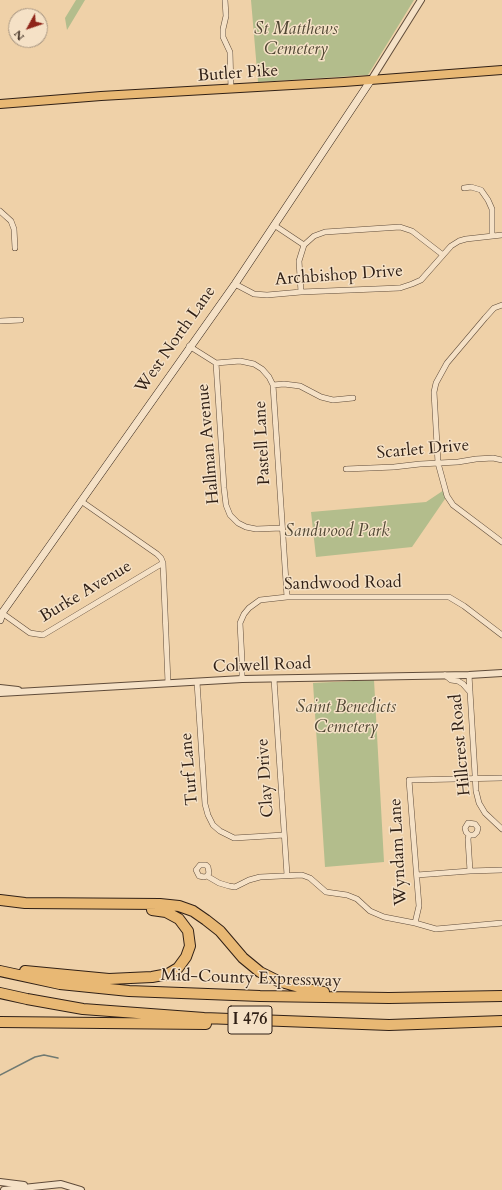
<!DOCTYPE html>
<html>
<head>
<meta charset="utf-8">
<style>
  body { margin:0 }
  #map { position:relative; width:502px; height:1190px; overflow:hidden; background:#efd1a8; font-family:Cardo,serif }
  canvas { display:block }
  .north { position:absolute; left:8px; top:8px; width:40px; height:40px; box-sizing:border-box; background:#f5e1c6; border:1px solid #a69480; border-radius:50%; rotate:230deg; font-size:11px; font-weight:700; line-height:16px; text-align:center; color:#302016 }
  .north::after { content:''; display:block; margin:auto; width:14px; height:18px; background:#8f2418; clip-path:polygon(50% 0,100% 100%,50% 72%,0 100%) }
</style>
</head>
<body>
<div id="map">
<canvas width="502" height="1190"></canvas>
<div class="north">N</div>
</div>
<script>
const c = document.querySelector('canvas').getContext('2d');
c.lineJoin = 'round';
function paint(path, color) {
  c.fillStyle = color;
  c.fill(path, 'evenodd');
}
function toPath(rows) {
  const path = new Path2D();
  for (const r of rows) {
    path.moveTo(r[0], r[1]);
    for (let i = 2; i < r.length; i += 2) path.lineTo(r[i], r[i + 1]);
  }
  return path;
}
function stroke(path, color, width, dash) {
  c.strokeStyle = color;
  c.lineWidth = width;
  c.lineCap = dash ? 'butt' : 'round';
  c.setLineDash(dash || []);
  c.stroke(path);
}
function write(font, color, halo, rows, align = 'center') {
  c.font = font + ' Cardo,serif';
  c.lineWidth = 3;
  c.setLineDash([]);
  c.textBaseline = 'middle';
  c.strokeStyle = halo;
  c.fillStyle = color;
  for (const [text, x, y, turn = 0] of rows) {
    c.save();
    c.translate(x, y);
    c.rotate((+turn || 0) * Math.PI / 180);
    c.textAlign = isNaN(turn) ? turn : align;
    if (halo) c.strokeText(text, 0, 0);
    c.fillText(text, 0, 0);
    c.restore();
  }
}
const green = toPath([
  [76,0,85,0,67,30,65,18],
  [251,0,414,0,368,75,258,82],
  [444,490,447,496,412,547,316,557,311,512,426,502],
  [374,680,384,862,325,867,313,683]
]);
const stream = toPath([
  [0,1075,35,1057,44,1055,58,1058]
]);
const minor = toPath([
  [225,0,226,16,223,29,223,37,230,52,231,89],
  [464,188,471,187,481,190,488,200,492,209,492,235],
  [0,211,11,221,14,229,15,248],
  [274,225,304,245],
  [235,284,254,294,267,295,301,292,400,288,412,284,421,280,451,246,459,241,466,239,502,235],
  [301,292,299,261,304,245,314,236,325,232,400,227,412,231,443,255],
  [502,305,494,308,485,318,447,363,436,383,434,392,438,463,447,496,453,505,502,542],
  [0,321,21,320],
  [189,346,216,363,240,361,254,364,262,369,269,377,273,385,287,597],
  [216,363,224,488,226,505,230,515,238,523,246,527,256,529,282,528],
  [273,385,284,384,300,386,321,397,333,400,353,398],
  [346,469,394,467,420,464,458,462,476,459,493,458,502,460],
  [81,501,157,554,161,558,163,563,168,683],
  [2,613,30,633,43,635,163,563],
  [445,675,451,680,458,681,463,684,470,692],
  [469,675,476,791,479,803,485,813,502,829],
  [242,679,242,661,240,623,244,614,249,608,260,600,287,597,449,597,464,606,502,635],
  [274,679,287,875],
  [197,682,205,804,208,815,213,825,220,831,234,838,284,835],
  [469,835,474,835,477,832,478,828,475,824,468,823,465,828,466,832,469,835,468,839,470,871],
  [417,875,470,871,502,870],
  [207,876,209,873,208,867,206,865,200,865,196,870,199,876,204,877,207,876,219,883,229,886,235,887,249,880,260,877,302,875,310,878,326,892,347,895,357,899,370,911,384,917,415,923,436,929,502,923],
  [415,923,419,906,409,780,502,778]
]);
const tertiary = toPath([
  [371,80,421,0],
  [0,688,18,690],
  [0,693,242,679,469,675,502,673],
  [0,1182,24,1185],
  [4,1190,61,1184,81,1190]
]);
const secondary = toPath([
  [0,620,2,613,235,284,371,80]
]);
const primary = toPath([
  [0,104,101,96,344,82,502,70]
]);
const motorway = toPath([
  [0,900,25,903,160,904,179,906,193,911,206,920,220,931,243,958,260,972,278,981,306,989,324,992],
  [0,971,60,984,129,991,260,996,389,998,502,996],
  [25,971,109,979,152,977,168,974,178,968,186,957,190,946,188,931,179,919,166,912,152,910],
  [0,993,27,999,83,1009,204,1018,389,1025,502,1021],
  [0,1022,206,1024]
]);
const shields = [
  [250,1020,44]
];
const shieldNames = [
  ["I 476",250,1020]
];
const parkNames = [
  ["St Matthews",296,30],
  ["Cemetery",296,50],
  ["Sandwood Park",337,532],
  ["Saint Benedicts",346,708],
  ["Cemetery",346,728]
];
const streetNames = [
  ["Butler Pike",238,74,-4],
  ["Archbishop Drive",339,276,-4],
  ["West North Lane",176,340,-55],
  ["Pastell Lane",263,443,-93],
  ["Hallman Avenue",209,444,-95],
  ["Scarlet Drive",423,450,-5],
  ["Sandwood Road",343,584,-1],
  ["Burke Avenue",86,592,-31],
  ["Colwell Road",262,666,-2],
  ["Hillcrest Road",461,745,-95],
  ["Turf Lane",190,769,-95],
  ["Clay Drive",266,778,-94],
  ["Wyndam Lane",399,852,-93],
  ["Mid-County Expressway",251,979,2]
];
paint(green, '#b3bd8c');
stroke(stream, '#707a72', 1.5);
stroke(minor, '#604c3a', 6);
stroke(tertiary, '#604c3a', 8);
stroke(secondary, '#302016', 8);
stroke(primary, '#302016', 10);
stroke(motorway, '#302016', 12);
stroke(minor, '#f5e1c6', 5);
stroke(tertiary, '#f5e1c6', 6);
stroke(secondary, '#f5e1c6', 7);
stroke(primary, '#e8b874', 8);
stroke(motorway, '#e8b874', 10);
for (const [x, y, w] of shields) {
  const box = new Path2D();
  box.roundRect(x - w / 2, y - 14, w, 28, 3);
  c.fillStyle = '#f5e1c6';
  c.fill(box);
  stroke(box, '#302016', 1);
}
write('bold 16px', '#302016', null, shieldNames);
write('italic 17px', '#514734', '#f5e1c6', parkNames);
write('17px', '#302016', '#f5e1c6', streetNames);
</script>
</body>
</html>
